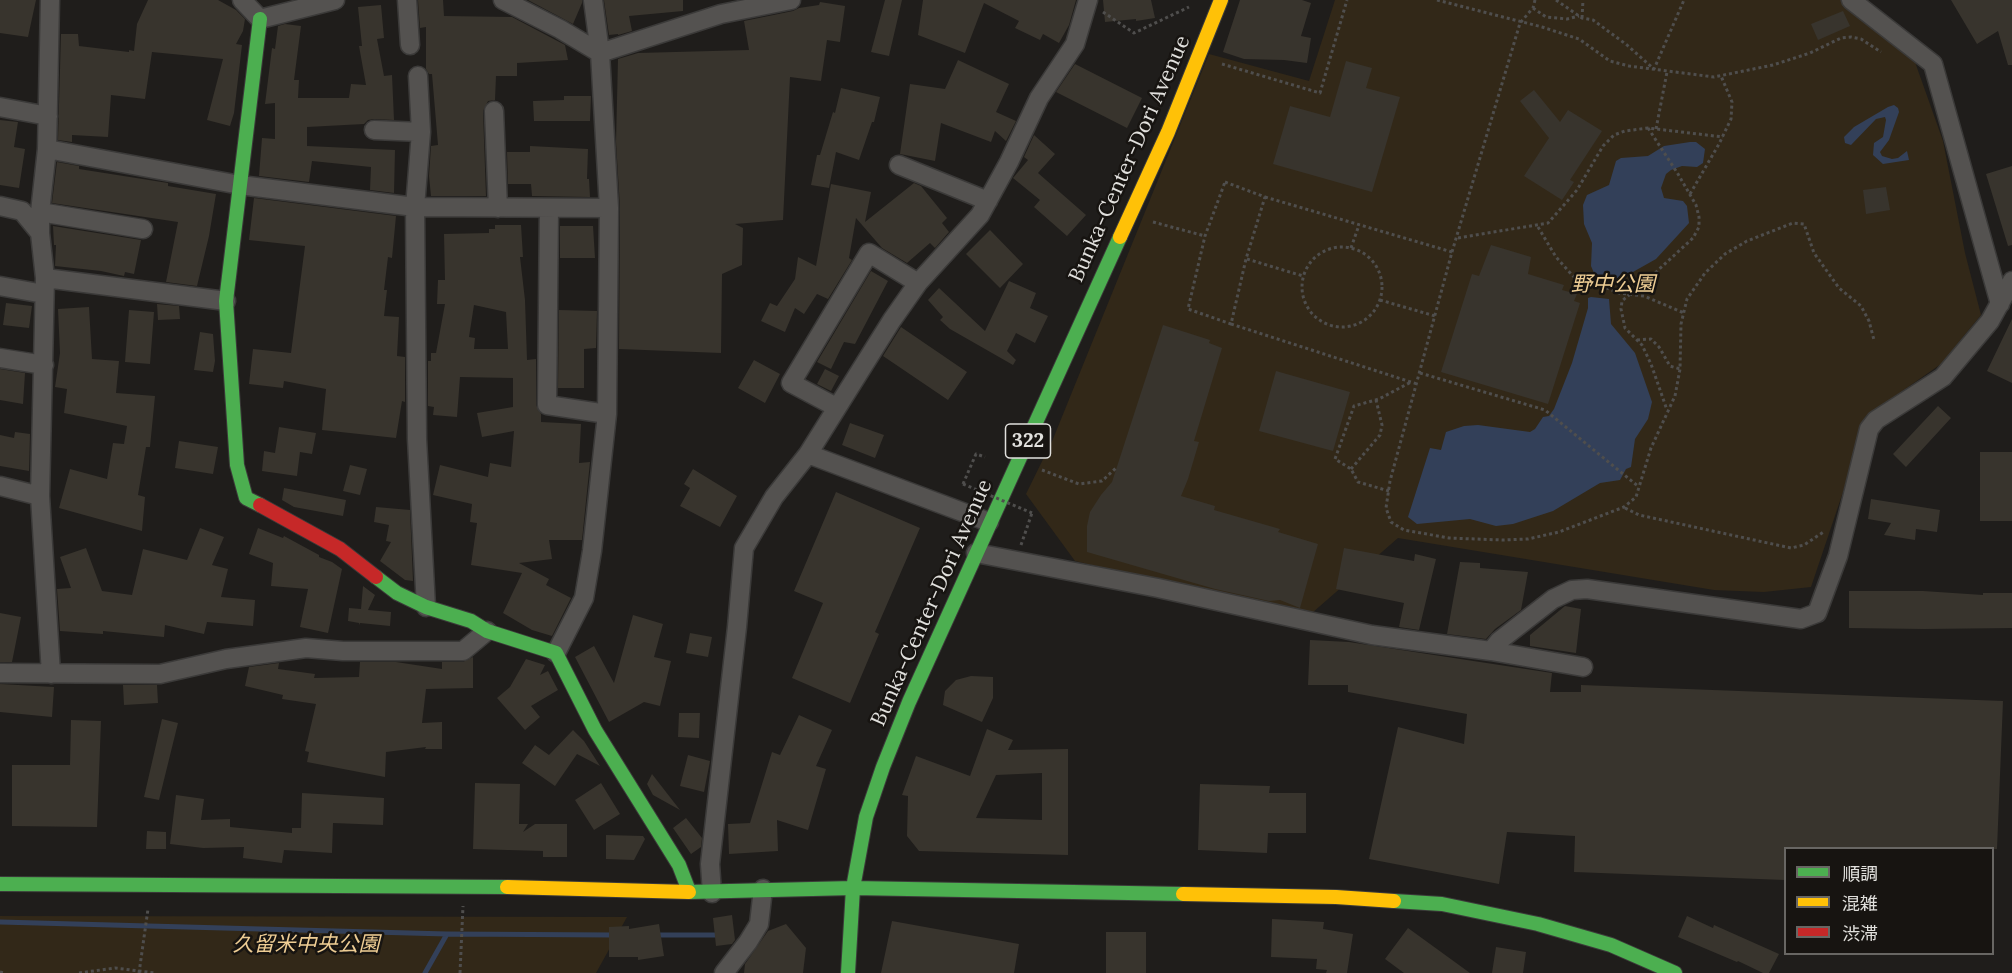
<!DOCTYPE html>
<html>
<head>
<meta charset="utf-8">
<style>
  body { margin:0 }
  #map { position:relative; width:2012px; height:973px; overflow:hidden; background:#1f1d1b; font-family:Lora,"Noto Sans JP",serif }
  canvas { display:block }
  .legend { position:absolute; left:1784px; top:847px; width:210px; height:108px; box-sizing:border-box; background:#171411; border:2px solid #686663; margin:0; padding:8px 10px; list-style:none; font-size:18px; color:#e1e0dd }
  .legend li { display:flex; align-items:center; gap:12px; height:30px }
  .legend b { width:30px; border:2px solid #686663 }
</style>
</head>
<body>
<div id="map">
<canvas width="2012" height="973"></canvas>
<ul class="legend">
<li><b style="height:8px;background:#4caf50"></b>順調</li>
<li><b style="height:8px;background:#ffc107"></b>混雑</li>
<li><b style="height:8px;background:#c62828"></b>渋滞</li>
</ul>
</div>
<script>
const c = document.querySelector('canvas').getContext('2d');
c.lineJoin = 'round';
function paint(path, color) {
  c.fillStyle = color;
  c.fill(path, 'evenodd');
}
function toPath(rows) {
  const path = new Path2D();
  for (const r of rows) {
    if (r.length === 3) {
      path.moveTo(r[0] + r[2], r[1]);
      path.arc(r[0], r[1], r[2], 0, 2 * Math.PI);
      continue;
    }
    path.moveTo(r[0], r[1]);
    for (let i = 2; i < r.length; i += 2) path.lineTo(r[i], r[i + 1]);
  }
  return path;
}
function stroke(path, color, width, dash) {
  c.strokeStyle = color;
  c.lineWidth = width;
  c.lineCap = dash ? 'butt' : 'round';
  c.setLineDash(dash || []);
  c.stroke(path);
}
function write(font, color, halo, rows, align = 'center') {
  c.font = font + ' Lora,"Noto Sans JP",serif';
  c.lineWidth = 5;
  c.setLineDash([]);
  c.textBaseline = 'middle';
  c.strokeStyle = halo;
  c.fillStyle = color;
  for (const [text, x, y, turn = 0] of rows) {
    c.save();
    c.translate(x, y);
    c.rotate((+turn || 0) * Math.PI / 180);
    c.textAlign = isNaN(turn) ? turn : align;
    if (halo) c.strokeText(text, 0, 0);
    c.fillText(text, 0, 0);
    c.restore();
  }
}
const green = toPath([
  [1335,0,1842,0,1904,31,1943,141,1965,253,1981,315,1941,364,1865,417,1843,492,1811,587,1764,592,1714,590,1398,538,1312,613,1194,589,1075,561,1026,494,1053,439,1209,54,1309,81],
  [0,916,627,917,596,973,0,973]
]);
const water = toPath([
  [1894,105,1898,108,1899,112,1889,140,1880,152,1882,156,1892,159,1898,158,1907,151,1909,160,1883,164,1873,155,1874,143,1883,137,1886,120,1885,117,1876,119,1851,145,1845,143,1844,137,1854,127,1888,107],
  [1690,142,1696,142,1705,149,1703,163,1697,167,1682,166,1671,170,1666,174,1661,188,1664,198,1683,201,1687,206,1689,223,1656,259,1624,277,1611,279,1599,277,1594,273,1591,266,1592,243,1584,224,1583,205,1587,195,1609,185,1616,161,1621,158,1648,156,1664,146],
  [1591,297,1609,299,1611,324,1635,353,1652,402,1648,419,1635,439,1631,467,1626,469,1620,480,1600,483,1553,511,1513,524,1496,526,1470,519,1417,524,1408,517,1430,448,1441,450,1446,432,1464,426,1478,425,1530,432,1535,429,1543,417,1549,416,1554,409,1572,363,1588,308,1588,298]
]);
const stream = toPath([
  [0,922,447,934,614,935],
  [654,935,719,935],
  [425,973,447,934]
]);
const building = toPath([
  [0,0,36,0,28,37,0,33],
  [148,0,218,0,236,10,245,19,243,31,236,44,242,45,234,113,230,126,207,120,223,59,152,52,145,99,111,95,108,137,72,135,72,142,58,140,61,34,78,34,79,46,129,52,129,50,134,51,137,24],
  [418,0,443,0,444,16,512,17,565,45,568,60,517,63,517,76,496,76,495,100,488,101,483,111,486,196,431,196,429,176,431,146,438,145,432,74,429,74,426,69,426,27,420,28],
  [528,0,582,0,582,3,573,24],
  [604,0,683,0,683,11,629,16,632,31,618,35,618,34,609,35],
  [885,0,902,0,889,56,871,52],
  [923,0,1076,0,1069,25,1059,43,1043,34,1040,40,1015,28,1019,21,984,3,965,53,918,35],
  [1103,0,1151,0,1155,18,1136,21,1136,19,1105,22],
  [1240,0,1302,0,1311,3,1301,36,1311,38,1307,63,1284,60,1244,59,1223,52],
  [1951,0,2012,0,2012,65,2008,65,1998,31,1977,44],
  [820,2,845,6,840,42,827,40,821,81,790,77,783,220,735,224,743,228,742,265,722,274,721,353,619,349,620,208,616,142,618,59,638,53,749,50,744,21,793,11,799,8,819,5],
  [381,5,384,38,377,39,384,76,392,75,394,120,374,119,368,120,364,124,307,127,307,146,395,150,394,193,370,190,371,167,312,161,309,182,259,176,262,138,275,139,275,103,265,104,272,48,275,49,278,26,285,24,301,26,294,80,299,80,298,98,349,98,351,84,366,85,359,46,362,46,358,7],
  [1843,11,1850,26,1818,40,1811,24],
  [958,60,1009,84,996,112,1016,121,1006,141,995,131,991,142,941,123,935,161,900,154,910,84,945,89],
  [1346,61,1372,68,1366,88,1400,97,1372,192,1273,164,1290,106,1330,117],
  [1075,64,1142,98,1127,128,1056,92],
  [841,88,880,97,874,122,872,122,859,160,836,152,829,188,811,185,817,155,820,155,833,112,835,113],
  [1534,90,1560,122,1568,110,1602,131,1570,180,1574,182,1562,200,1524,176,1549,138,1520,101],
  [564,96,591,96,590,121,534,121,533,101,564,100],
  [0,120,18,122,14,147,25,149,19,188,0,185],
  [1034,135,1055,154,1038,173,1086,215,1067,236,1034,207,1040,200,1013,178,1028,160,1024,157],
  [530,146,588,149,587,179,589,179,590,197,532,196,531,184,508,184,507,152,530,152],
  [57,162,79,166,79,169,168,183,168,186,216,194,209,236,197,286,166,282,178,222,52,203],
  [2012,166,2012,245,2008,246,1986,174],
  [914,183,921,186,947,218,942,223,949,232,935,248,930,243,907,263,882,248,856,218,849,258,852,260,828,299,817,294,804,314,795,308,785,332,761,321,770,303,777,306,795,279,798,257,816,266,831,184,871,192,865,222],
  [1886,187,1890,210,1866,214,1863,190],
  [254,198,396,216,392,258,388,257,384,290,387,290,384,316,399,317,397,356,405,357,405,402,402,401,396,438,322,430,326,389,284,381,283,388,249,384,253,349,291,353,305,246,249,240],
  [495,225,521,225,523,257,520,257,525,300,527,360,536,359,536,405,541,414,541,422,581,424,579,463,590,462,582,540,549,540,552,559,519,563,549,579,546,585,571,598,552,636,532,630,503,613,522,573,471,565,477,523,470,522,472,504,433,495,440,465,488,477,490,463,511,467,514,431,482,437,477,413,513,407,513,378,460,377,457,417,433,415,434,407,428,406,428,361,431,361,431,353,436,353,445,304,437,304,438,280,445,280,444,234,489,233,489,229,495,229],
  [474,305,506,312,508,349,474,349,475,338,469,337],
  [53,226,141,240,134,274,125,272,124,276,101,271,55,266,56,245,54,245],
  [560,226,593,226,595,258,560,258],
  [990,230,1023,264,1000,288,966,254],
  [1491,245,1531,257,1528,274,1564,285,1562,290,1577,294,1574,301,1580,303,1548,404,1441,372,1472,274,1479,276],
  [871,271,888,281,855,344,844,342,831,369,817,362],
  [1009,281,1036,293,1030,308,1048,316,1035,343,1016,333,1007,351,1016,360,1013,365,950,329,940,320,943,317,928,300,939,288,985,331],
  [6,303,32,306,29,328,3,325],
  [157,304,179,306,180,319,158,320],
  [89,307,92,359,119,361,116,393,155,396,150,447,146,447,138,495,145,497,142,531,59,508,70,469,107,479,113,443,124,444,127,426,64,413,67,389,55,387,60,353,58,309],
  [129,310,154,312,150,364,125,362],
  [559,310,597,311,596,348,584,349,584,388,558,388],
  [2012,319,2012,383,1987,371],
  [1163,325,1210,340,1209,343,1222,348,1194,441,1199,442,1188,479,1181,496,1215,506,1214,510,1280,529,1278,532,1318,544,1300,608,1280,600,1269,601,1215,589,1087,552,1087,526,1090,512,1101,495,1112,482],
  [901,327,967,372,948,400,883,356],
  [200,332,213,334,215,361,213,372,194,370],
  [754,360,780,374,765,403,738,388],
  [0,369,25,373,23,404,0,400],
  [825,369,839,376,831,391,817,384],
  [1276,371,1350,392,1333,451,1259,431],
  [1938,406,1951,418,1906,467,1893,454],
  [850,423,884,435,875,458,842,445],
  [279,427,316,433,312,454,300,452,297,476,262,471,264,451,275,453],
  [15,432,30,434,29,471,0,466,0,435,14,438],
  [179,441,218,447,213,474,175,468],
  [1980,452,2012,452,2012,521,1980,521],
  [350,465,367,469,360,495,343,491],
  [693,469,737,496,720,527,680,506,690,488,684,484],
  [284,488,346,500,343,516,294,507,282,500],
  [836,492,920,528,875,632,879,634,850,703,792,678,823,603,794,591],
  [1871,499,1940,510,1937,532,1916,529,1915,540,1884,535,1891,523,1868,519],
  [376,507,410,510,413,581,405,580,380,561,391,542,386,541,389,525,374,522],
  [200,528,224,537,212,565,228,569,221,597,255,600,253,626,207,622,204,634,165,625,164,637,103,631,103,634,60,631,57,589,71,588,60,557,86,548,102,591,132,595,143,549,187,560],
  [258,528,283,538,284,536,319,555,319,557,332,562,342,569,328,633,300,627,308,589,271,586,273,563,249,554],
  [1344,548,1414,561,1415,554,1436,559,1419,630,1399,627,1404,603,1336,589],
  [1460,562,1480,563,1480,568,1528,572,1521,610,1495,629,1486,639,1447,634],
  [363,586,375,595,368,610,391,612,390,626,360,623,359,625,359,623,348,621,349,608,361,609],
  [1849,591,1923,591,1983,595,1983,593,2012,593,2012,628,1924,629,1849,628],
  [1565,606,1581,609,1576,653,1530,646,1530,635],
  [0,613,21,617,12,662,0,662],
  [633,615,663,624,654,657,671,661,660,706,644,702,609,722,575,657,594,646,614,683],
  [690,633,712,637,708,657,686,653],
  [1310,640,1349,642,1552,673,1550,692,1581,692,1581,685,2003,701,1997,849,1785,849,1785,880,1574,872,1575,836,1507,832,1499,884,1369,859,1398,727,1464,744,1467,714,1348,692,1348,685,1308,685],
  [473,657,473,688,426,689,422,723,442,722,442,749,425,749,426,747,386,752,385,777,307,762,309,752,305,751,316,704,282,699,283,695,245,686,249,667,279,663,278,669,315,674,314,678,359,677,360,662,396,662,442,669,442,662,463,662],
  [526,659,545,665,540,675,548,671,558,690,531,706,540,717,525,730,497,698,510,687],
  [971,676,993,677,993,698,982,722,943,705,945,691,956,680],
  [0,684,54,687,52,717,0,712],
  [123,685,157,685,158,703,124,705],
  [679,713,700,713,699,738,678,737],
  [799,715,832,730,816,766,826,769,808,830,777,820,778,851,729,854,728,824,750,823,772,752,780,755],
  [162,719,178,723,159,800,144,797],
  [71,720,101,721,97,827,12,826,12,765,70,765],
  [987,729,1013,740,1008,750,1068,749,1068,855,919,851,907,836,908,796,902,795,916,756,970,776],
  [1042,773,1042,820,976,818,996,775],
  [573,730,584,741,600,766,577,754,555,786,522,763,535,745,549,755],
  [688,755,710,761,704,792,680,786],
  [652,774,680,810,653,795,647,784],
  [475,783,520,784,519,824,528,824,523,832,535,824,567,824,567,857,543,857,543,851,473,849],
  [601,783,620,814,594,830,575,800],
  [1200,784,1270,786,1269,793,1306,793,1306,833,1268,833,1267,853,1198,850],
  [302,793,384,798,383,825,333,823,332,853,284,850,282,863,243,858,244,847,203,848,170,844,176,795,204,799,201,820,230,819,230,827,292,833,292,828,301,828],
  [686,818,702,838,701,847,691,854,673,828],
  [147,831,166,832,166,849,146,849],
  [606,835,643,836,645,839,634,860,606,859],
  [732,915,735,940,732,944,716,946,713,918],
  [1687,916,1713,928,1714,925,1779,954,1769,973,1763,973,1738,961,1737,962,1678,937],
  [1272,919,1324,922,1323,929,1353,934,1347,973,1326,973,1327,970,1316,969,1317,959,1271,957],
  [892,921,1019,944,1014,973,881,973],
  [659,924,664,956,638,960,638,957,609,957,609,927,629,926,629,929],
  [786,924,806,948,803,973,744,973,745,964,768,931],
  [1408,928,1470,973,1404,973,1385,959],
  [1106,932,1146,932,1146,973,1106,973],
  [1496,947,1526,952,1523,973,1492,973]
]);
const path = toPath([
  [1437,0,1542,27,1579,39,1610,61,1629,66,1714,77,1773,65,1810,53,1841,38,1851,37,1861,39,1881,52],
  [1535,0,1533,8,1520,23,1452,252,1390,481,1386,508,1391,522,1404,530,1449,538,1502,540,1528,539,1559,532,1624,507,1636,497,1651,448,1675,396,1680,369,1681,324,1687,299,1705,273,1725,254,1747,241,1793,223,1804,224,1814,253,1839,288,1861,306,1869,321,1874,340],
  [1556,0,1582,18,1593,20,1627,45,1654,69,1684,0],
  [1533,8,1546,17,1567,19,1579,16],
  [1103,12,1134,33,1189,7],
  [1582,18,1583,0],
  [1222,64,1320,93,1347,0],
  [1648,128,1678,174,1696,205,1699,217,1699,227,1693,238,1642,285,1629,295,1622,301,1621,309,1625,328,1642,345,1651,364,1667,410],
  [1656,129,1667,72],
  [1225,182,1265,197,1246,259,1231,324,1188,309,1205,236,1225,182],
  [1690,194,1719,144,1731,119,1732,102,1721,76],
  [1265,197,1452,252],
  [1153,222,1205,236],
  [1538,227,1556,257,1573,276,1589,284,1604,287,1619,293,1644,296,1684,313],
  [1458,238,1548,223,1577,190,1603,146,1614,135,1625,131,1648,128,1723,137],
  [1342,287,40],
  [1351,248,1359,225],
  [1247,259,1303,276],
  [1380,300,1435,316],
  [1231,324,1417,384],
  [1637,340,1651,339,1659,347,1670,366,1680,369],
  [1420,373,1545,410,1639,487],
  [1351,469,1380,435,1382,425,1376,400],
  [1042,470,1079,484,1102,481,1116,468],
  [963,484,976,454,985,457],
  [1389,491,1358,482,1351,469,1335,459,1354,406,1379,399,1411,382],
  [1625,508,1639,515,1791,548,1804,545,1825,531],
  [1021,545,1032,513],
  [0,972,4,973],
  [79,973,115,968,155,973],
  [139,973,148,909],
  [460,973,463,906]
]);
const street = toPath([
  [50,0,47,149,40,212,40,233,45,278,40,496,51,674],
  [242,0,260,19,335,0],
  [407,0,410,45],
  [503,0,560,29,600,53,721,14,791,0],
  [1851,0,1933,64,2000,304],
  [418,76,421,132,415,207,417,439,426,607],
  [0,107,48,116],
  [494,111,498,208],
  [374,130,421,132],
  [47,149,240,185,415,207,609,208],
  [899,165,988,201],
  [0,206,22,211,40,233],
  [549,208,547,405,607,414],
  [40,212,143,229],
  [45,278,226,301],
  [0,286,44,294],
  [0,358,44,365],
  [836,407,791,383,869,253,918,283],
  [808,454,989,522],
  [0,486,40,496],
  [976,553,1158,588,1372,635,1491,651,1583,667],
  [1491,651,1499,641,1553,599,1572,590,1587,589,1801,619,1817,613,1838,556,1869,429,1876,420,1943,377,1990,321,2012,281],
  [556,653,584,598,592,551,607,414,609,208,600,53,593,0],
  [0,673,160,674,226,659,306,648,343,651,463,651,487,631],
  [712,893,710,864,737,627,744,548,774,497,808,454,892,320,918,283,980,215,1009,162,1039,98,1075,44,1088,0],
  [724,973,748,942,759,924,763,889]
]);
const fast = toPath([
  [260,505,246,498,237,465,226,301,260,19],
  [376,577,397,593,426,607,471,621,487,631,556,653,595,730,679,865,689,891],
  [0,884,507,887],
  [689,892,853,888,1183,894],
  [1394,901,1442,904,1538,924,1611,945,1675,973],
  [848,973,853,888,866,817,883,767,909,702,1120,237]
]);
const slow = toPath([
  [1120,237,1168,132,1221,0],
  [507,887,689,892],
  [1183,894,1336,897,1394,901]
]);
const jam = toPath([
  [260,505,340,549,376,577]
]);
const pathBridge = toPath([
  [963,484,1032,513]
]);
const shields = [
  [1028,441,45]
];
const shieldNames = [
  ["322",1028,441]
];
const streetNames = [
  ["Bunka-Center-Dori Avenue",1130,159,-66],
  ["Bunka-Center-Dori Avenue",932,603,-66]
];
const parkNames = [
  ["野中公園",1613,285],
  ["久留米中央公園",306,945]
];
paint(green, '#322818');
paint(water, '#334059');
stroke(stream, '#334059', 5);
paint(building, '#38342d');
stroke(street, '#3b3a39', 21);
stroke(fast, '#3b3a39', 16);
stroke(slow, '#3b3a39', 16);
stroke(jam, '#3b3a39', 16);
stroke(path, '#4f4e4d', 3, [3, 3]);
stroke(street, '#545250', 18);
stroke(fast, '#4caf50', 14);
stroke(slow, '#ffc107', 14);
stroke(jam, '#c62828', 14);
stroke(pathBridge, '#4f4e4d', 3, [3, 3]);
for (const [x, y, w] of shields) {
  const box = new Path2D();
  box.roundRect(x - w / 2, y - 17, w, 34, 4.5);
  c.fillStyle = '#171411';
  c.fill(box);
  stroke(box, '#e1e0dd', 1.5);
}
write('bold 20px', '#e1e0dd', null, shieldNames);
write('21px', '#e1e0dd', '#171411', streetNames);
write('italic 21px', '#eecd94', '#171411', parkNames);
</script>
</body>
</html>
